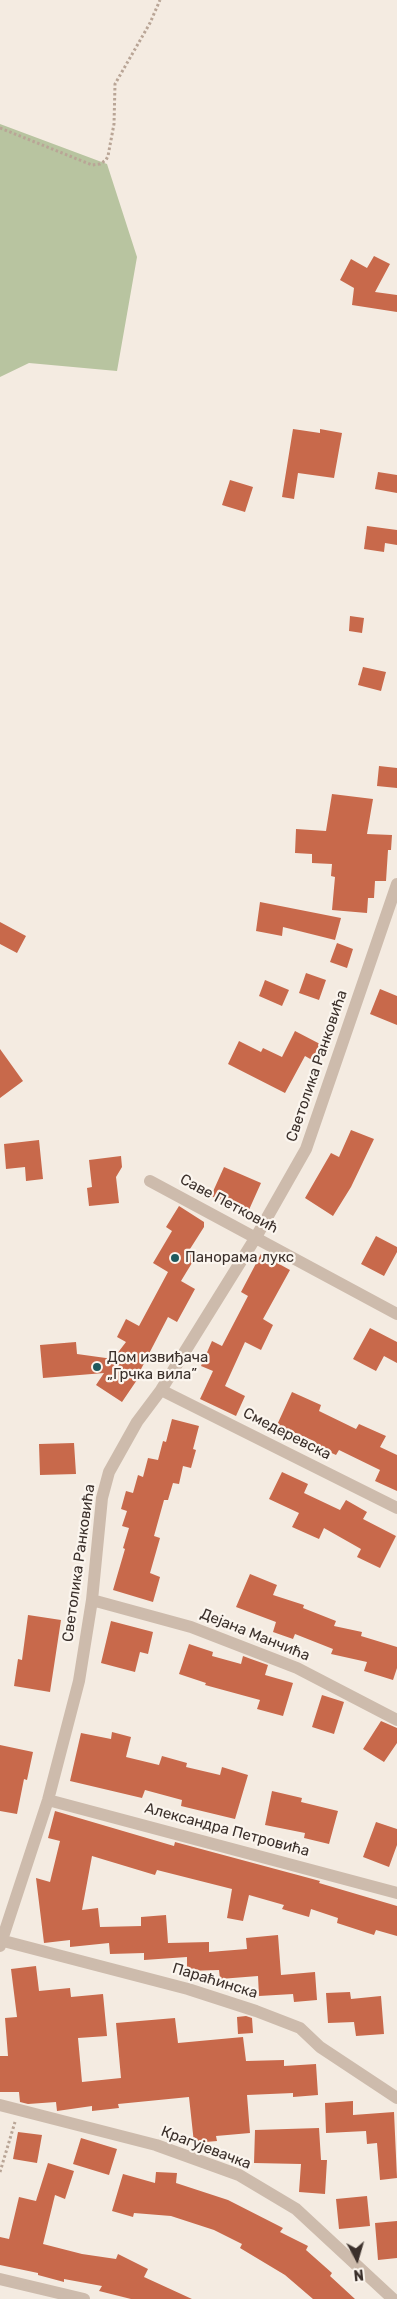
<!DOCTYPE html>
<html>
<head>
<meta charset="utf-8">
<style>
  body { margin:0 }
  #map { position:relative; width:397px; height:2299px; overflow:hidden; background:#f4ebe1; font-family:Rubik,sans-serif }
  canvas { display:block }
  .north { position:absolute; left:332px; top:2234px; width:50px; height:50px; -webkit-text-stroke:4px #fbf5ee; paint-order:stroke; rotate:174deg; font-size:14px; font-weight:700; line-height:20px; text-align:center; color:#3b302b }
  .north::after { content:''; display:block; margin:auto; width:18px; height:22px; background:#3b302b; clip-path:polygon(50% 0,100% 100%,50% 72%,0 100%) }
</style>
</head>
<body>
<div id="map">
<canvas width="397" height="2299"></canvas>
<div class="north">N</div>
</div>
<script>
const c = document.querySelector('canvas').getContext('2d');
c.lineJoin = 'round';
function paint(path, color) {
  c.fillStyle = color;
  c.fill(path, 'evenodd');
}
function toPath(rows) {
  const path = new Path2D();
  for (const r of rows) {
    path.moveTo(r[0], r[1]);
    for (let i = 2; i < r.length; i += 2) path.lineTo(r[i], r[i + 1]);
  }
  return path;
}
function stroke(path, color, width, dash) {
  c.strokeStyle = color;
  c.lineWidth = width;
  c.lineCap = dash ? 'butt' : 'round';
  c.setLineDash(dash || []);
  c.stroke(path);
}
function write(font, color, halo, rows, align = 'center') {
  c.font = font + ' Rubik,sans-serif';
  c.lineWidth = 4.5;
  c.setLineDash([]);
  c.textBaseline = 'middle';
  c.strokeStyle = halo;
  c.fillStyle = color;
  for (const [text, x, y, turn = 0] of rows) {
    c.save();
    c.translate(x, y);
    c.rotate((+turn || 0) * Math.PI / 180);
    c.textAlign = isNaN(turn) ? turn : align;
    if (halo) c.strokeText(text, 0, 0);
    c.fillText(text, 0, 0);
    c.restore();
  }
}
const green = toPath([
  [0,124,107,164,137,257,117,371,29,363,0,377]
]);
const building = toPath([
  [374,256,390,264,375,292,397,295,397,312,352,305,354,288,340,280,351,259,367,268],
  [293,429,320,433,320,429,342,433,334,478,298,473,294,499,282,497],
  [378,472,397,475,397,493,375,489],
  [230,480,253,487,245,512,222,505],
  [367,526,397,530,397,545,385,543,384,552,364,549],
  [350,616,364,618,362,633,349,631],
  [363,667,386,672,381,691,358,685],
  [379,766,397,768,397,788,377,786],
  [332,794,373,799,367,834,392,835,391,850,388,850,386,881,375,881,374,898,368,898,367,913,332,910,335,877,331,876,332,864,312,863,312,854,295,853,296,829,326,831],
  [260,902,341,918,335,940,283,927,282,936,256,931],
  [0,922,26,936,17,953,0,944],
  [337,943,353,949,347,968,330,962],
  [306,973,326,980,319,1000,299,993],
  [265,980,289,990,282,1006,259,996],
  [380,989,397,996,397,1025,370,1014],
  [295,1031,320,1044,312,1060,305,1056,285,1093,228,1064,239,1041,261,1052,263,1048,282,1057],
  [0,1049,23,1081,0,1098],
  [351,1130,374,1139,351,1187,333,1216,305,1198,331,1153,339,1157],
  [39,1140,43,1179,26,1181,25,1167,6,1169,4,1144],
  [121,1156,122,1167,116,1177,119,1203,89,1206,87,1188,92,1187,89,1160],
  [224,1167,261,1183,248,1212,211,1196],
  [179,1206,204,1222,204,1227,190,1249,198,1253,181,1281,195,1289,177,1322,168,1317,139,1373,141,1374,122,1402,96,1385,104,1373,43,1378,40,1345,76,1342,77,1354,113,1359,126,1342,117,1337,126,1319,139,1326,168,1272,153,1263,172,1231,166,1227],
  [376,1236,397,1247,397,1252,384,1276,361,1264],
  [261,1254,290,1270,263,1319,273,1325,261,1350,245,1342,225,1386,245,1396,236,1416,200,1399,213,1371,201,1366,212,1341,222,1346,248,1296,241,1292],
  [370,1328,397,1342,397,1363,384,1356,376,1371,353,1359],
  [292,1392,321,1405,319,1411,356,1429,359,1424,386,1436,380,1447,397,1455,397,1491,375,1481,380,1470,339,1450,336,1455,312,1444,314,1441,277,1425],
  [172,1419,199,1426,193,1449,196,1450,191,1468,183,1466,179,1484,173,1483,168,1500,164,1500,154,1536,160,1538,150,1573,160,1577,153,1602,113,1590,125,1549,123,1548,129,1528,122,1526,127,1511,121,1509,126,1491,133,1493,138,1475,143,1477,148,1458,158,1460,163,1441,166,1442],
  [74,1443,76,1474,40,1475,39,1444],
  [282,1472,308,1484,304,1493,340,1510,346,1500,367,1512,363,1519,396,1536,380,1568,357,1557,361,1549,324,1528,319,1539,292,1527,299,1513,269,1499],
  [250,1574,277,1585,273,1595,304,1605,303,1608,336,1621,334,1626,362,1632,361,1636,397,1647,397,1668,393,1680,364,1671,367,1662,331,1654,333,1649,295,1634,293,1639,273,1632,276,1622,236,1607],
  [28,1615,61,1620,50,1692,14,1686,18,1659,22,1660],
  [111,1621,153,1632,148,1654,140,1652,135,1672,101,1663],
  [189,1644,213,1652,212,1656,241,1664,243,1656,251,1659,268,1665,265,1675,293,1683,283,1716,257,1709,260,1700,205,1685,206,1683,179,1674],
  [322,1695,344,1702,334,1734,312,1727],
  [381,1721,397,1728,397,1743,384,1762,363,1749],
  [112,1732,131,1737,126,1757,159,1765,162,1756,187,1763,186,1767,220,1775,222,1767,248,1775,235,1819,181,1806,182,1800,145,1790,142,1798,70,1781,81,1733,111,1739],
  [0,1745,33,1752,27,1780,24,1779,17,1814,0,1811],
  [272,1791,302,1798,301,1802,338,1811,329,1844,304,1838,305,1833,265,1825],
  [55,1811,174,1846,175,1842,320,1881,319,1883,397,1906,397,1936,376,1930,374,1935,337,1923,338,1918,311,1909,309,1917,282,1909,284,1905,249,1895,243,1921,227,1918,232,1889,157,1870,155,1875,92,1856,82,1910,98,1908,100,1927,141,1926,141,1917,166,1915,168,1943,209,1942,209,1952,247,1949,246,1938,278,1935,281,1975,315,1972,317,2000,294,2002,293,1994,259,1996,258,1976,220,1979,219,1970,187,1971,187,1957,144,1960,144,1953,110,1954,109,1943,70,1947,70,1940,44,1943,36,1878,50,1882,60,1841,48,1838],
  [376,1822,397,1829,397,1845,389,1867,363,1857],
  [36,1966,39,1991,70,1988,71,1997,103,1994,107,2036,78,2038,82,2082,121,2078,116,2023,175,2018,178,2043,243,2037,246,2061,284,2060,284,2066,316,2064,318,2095,293,2097,293,2093,247,2095,250,2133,216,2136,217,2141,194,2143,189,2097,118,2104,119,2108,92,2111,92,2106,57,2111,56,2102,28,2104,20,2102,19,2092,0,2092,0,2056,8,2056,5,2018,17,2017,11,1969],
  [350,1992,351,1999,381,1996,384,2034,356,2036,354,2022,328,2023,326,1993],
  [246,2016,252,2018,253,2033,238,2034,237,2017],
  [353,2101,353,2115,394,2112,397,2178,380,2180,377,2143,367,2144,366,2131,326,2133,325,2103],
  [319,2128,321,2160,327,2160,325,2194,299,2192,301,2164,254,2163,255,2130],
  [18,2132,42,2135,37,2163,13,2159],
  [81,2138,117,2149,109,2175,73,2164],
  [48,2163,74,2171,65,2199,55,2195,43,2244,82,2254,116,2259,118,2254,148,2269,144,2277,192,2299,131,2299,99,2291,102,2286,64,2279,64,2282,38,2275,38,2273,0,2265,0,2237,9,2239,19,2197,36,2201],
  [156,2172,177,2173,176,2183,228,2200,283,2228,280,2232,308,2246,306,2250,332,2273,330,2276,355,2299,313,2299,285,2275,240,2248,242,2244,214,2230,171,2216,134,2213,133,2217,112,2211,123,2174,155,2183],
  [367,2196,370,2226,339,2229,336,2199],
  [397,2221,397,2258,378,2260,375,2223]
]);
const path = toPath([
  [0,128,92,165,100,164,106,160,108,156,114,124,115,84,150,23,160,0],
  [0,2172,15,2122]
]);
const minor = toPath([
  [150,1181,397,1314],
  [161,1390,397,1508],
  [92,1600,191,1627,297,1668,397,1720],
  [48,1800,397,1893],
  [0,1940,188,1989,256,2011,300,2028,320,2047,397,2098],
  [0,1946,48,1800,79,1681,92,1600,102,1498,109,1472,137,1422,161,1390,256,1237,306,1149,397,884],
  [0,2105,156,2145,239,2175,296,2209,393,2299],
  [0,2279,84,2299]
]);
const markers = [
  [175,1258,5,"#1f5a5e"],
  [97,1367,5,"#1f5a5e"]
];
const streetNames = [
  ["Светолика Ранковића",317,1066,-71],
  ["Саве Петковић",229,1204,28],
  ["Смедеревска",287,1434,27],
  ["Светолика Ранковића",79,1563,-82],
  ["Дејана Манчића",255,1635,22],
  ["Александра Петровића",227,1830,15],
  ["Параћинска",215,1981,17],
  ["Крагујевачка",206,2148,21]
];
const poiNames = [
  ["Панорама лукс",185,1258],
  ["Дом извиђача",107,1358],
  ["„Грчка вила”",107,1375]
];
paint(green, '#b8c4a0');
paint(building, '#c8694b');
stroke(path, '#b9a596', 3, [2.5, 2.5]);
stroke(minor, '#cdbbac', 12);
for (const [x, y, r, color] of markers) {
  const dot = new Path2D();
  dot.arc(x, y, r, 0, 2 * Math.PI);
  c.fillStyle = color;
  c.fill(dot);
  stroke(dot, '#fbf5ee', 2);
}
write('15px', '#3b302b', '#fbf5ee', streetNames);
write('15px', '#3b302b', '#fbf5ee', poiNames, 'left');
</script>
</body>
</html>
